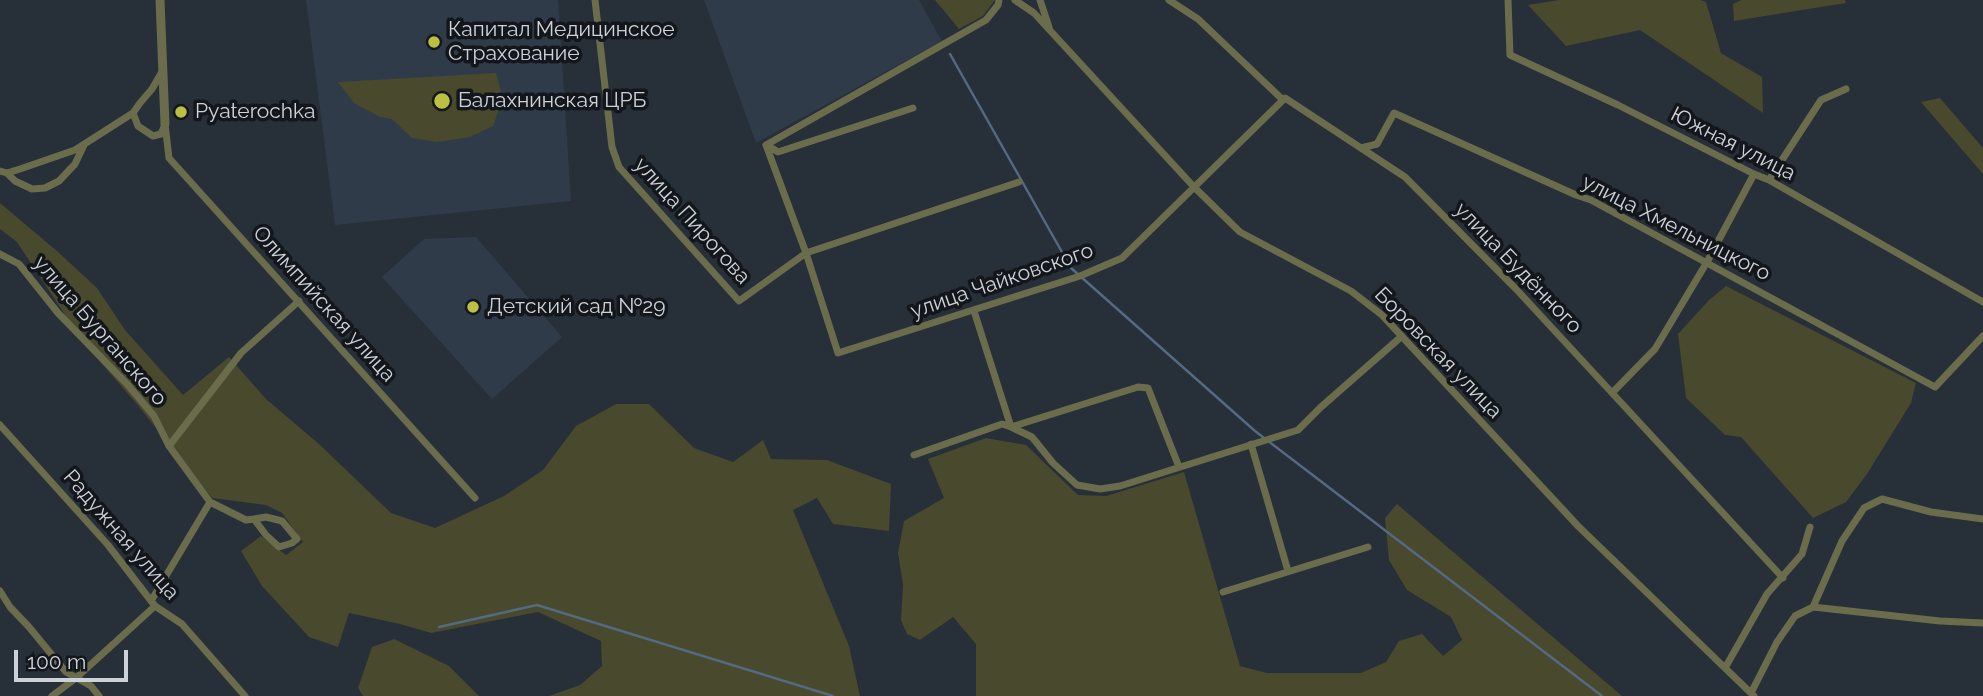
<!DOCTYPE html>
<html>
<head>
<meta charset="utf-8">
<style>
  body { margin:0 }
  #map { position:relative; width:1983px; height:696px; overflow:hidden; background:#272f39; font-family:Raleway,sans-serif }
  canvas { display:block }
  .scale { position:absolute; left:14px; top:650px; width:114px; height:32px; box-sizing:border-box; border:4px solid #ccd2d8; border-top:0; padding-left:9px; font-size:21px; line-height:24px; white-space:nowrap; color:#ccd2d8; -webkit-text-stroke:5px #13171b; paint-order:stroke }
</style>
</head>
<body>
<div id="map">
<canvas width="1983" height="696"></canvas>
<div class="scale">100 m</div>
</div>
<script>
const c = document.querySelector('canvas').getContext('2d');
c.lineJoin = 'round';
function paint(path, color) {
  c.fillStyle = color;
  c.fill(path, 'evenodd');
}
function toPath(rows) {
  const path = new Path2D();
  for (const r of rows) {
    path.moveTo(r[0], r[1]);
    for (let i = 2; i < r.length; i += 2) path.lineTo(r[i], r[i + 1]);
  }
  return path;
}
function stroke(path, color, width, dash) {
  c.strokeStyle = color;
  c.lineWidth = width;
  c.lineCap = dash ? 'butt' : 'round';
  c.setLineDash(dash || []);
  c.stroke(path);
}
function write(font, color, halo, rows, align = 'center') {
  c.font = font + ' Raleway,sans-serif';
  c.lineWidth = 7;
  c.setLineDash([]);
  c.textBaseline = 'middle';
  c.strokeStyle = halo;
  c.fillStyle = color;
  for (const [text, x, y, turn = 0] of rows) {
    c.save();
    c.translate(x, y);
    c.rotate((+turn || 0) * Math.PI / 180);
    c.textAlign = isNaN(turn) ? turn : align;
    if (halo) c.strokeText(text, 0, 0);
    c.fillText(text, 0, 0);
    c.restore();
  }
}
const built = toPath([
  [306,0,558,0,571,201,335,225],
  [704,0,919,0,942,41,756,143],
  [476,237,562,337,492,399,382,277,424,239]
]);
const green = toPath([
  [935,0,995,0,983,16,959,29],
  [1559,0,1700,0,1706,2,1721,53,1762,77,1763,113,1640,30,1566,46,1528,5],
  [1741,0,1845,0,1846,3,1734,21,1733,4],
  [496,73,503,98,493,126,470,137,437,142,412,138,392,119,380,117,354,103,338,82],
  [1940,98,1983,148,1983,174,1921,102],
  [0,203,57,251,97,288,125,330,183,395,229,357,266,399,319,444,391,513,435,528,504,496,543,470,576,426,616,404,649,404,694,448,733,462,763,440,771,459,827,460,891,484,889,531,833,524,817,498,793,510,849,646,860,696,549,696,580,685,602,666,601,641,538,612,431,633,400,624,349,613,338,647,309,637,262,586,241,551,261,536,286,555,303,542,282,513,266,505,212,498,136,403,96,357,67,318,17,242,0,229],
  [1726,286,1916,383,1911,403,1867,474,1846,502,1813,518,1741,437,1725,435,1686,398,1678,334,1709,300],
  [986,438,1026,445,1078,495,1106,496,1184,472,1240,666,1267,673,1361,673,1386,662,1399,641,1422,634,1443,656,1462,640,1451,617,1407,590,1389,560,1385,518,1397,504,1622,696,976,696,976,644,953,617,920,640,907,634,901,620,903,585,898,553,904,521,944,498,928,459],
  [394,639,449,666,479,696,363,696,358,688,372,647]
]);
const stream = toPath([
  [950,54,1071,268,1255,431,1602,696],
  [439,627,537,605,833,696]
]);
const minor = toPath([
  [595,0,612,147,619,167,739,301,806,253,1019,182],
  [1015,0,1034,13,1194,187,1240,232,1351,291,1382,315,1578,526,1754,696],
  [1040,0,1049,27],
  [1169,0,1198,19,1283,100,1285,98,1405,177,1517,290,1783,578],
  [1508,0,1510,55,1618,105,1754,174,1769,180,1983,302],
  [163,70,152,89,140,103,133,113,138,126,153,136,161,134,164,127],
  [165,124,169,158,475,498],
  [766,145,806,253,838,353,1080,276,1122,258,1283,100],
  [766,145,986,20,998,5,999,0],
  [767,145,778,152,913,108],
  [1361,148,1377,144,1394,113,1576,195,1591,200,1935,387,1983,336],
  [0,171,7,173,20,169,75,150,133,113],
  [7,173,15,181,32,189,45,188,59,181,75,164,84,145],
  [1769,180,1821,100,1846,89],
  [0,254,19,264,58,313,127,384,154,416,169,446,210,502,246,520,254,519,266,535,279,547,292,543,297,539,282,521,266,517,254,519],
  [974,311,1011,427,1032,437,1053,463,1077,485,1100,489,1120,486,1298,430,1321,407,1402,336],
  [1612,393,1655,349,1707,262,1754,174],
  [0,425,108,545,155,606,182,624,245,696],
  [1251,444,1288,571],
  [169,446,241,353,299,301],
  [914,455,1002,424,1011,427,1138,387,1148,388,1179,467],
  [0,591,10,607,29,627,66,672,91,686,99,696],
  [1223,592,1368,547],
  [151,601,210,502],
  [1813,607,1842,541,1864,508,1882,499,1931,512,1983,519],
  [1725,668,1767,594,1802,554,1810,527],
  [1751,693,1777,642,1795,616,1813,607,1940,621,1983,623],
  [52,696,76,678,155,606]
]);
const tertiary = toPath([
  [160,0,165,124]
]);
const markers = [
  [434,42,7,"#bcbf43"],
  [442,101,9,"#bcbf43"],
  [181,112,7,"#bcbf43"],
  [473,307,7,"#bcbf43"]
];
const poiNames = [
  ["Капитал Медицинское",448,30],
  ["Страхование",448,54],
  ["Балахнинская ЦРБ",458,101],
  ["Pyaterochka",195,112],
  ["Детский сад №29",487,307]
];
const streetNames = [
  ["Южная улица",1733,144,27],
  ["улица Пирогова",692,221,48],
  ["улица Хмельницкого",1676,228,27],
  ["улица Будённого",1518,268,46],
  ["улица Чайковского",1002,281,-19],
  ["Олимпийская улица",324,304,48],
  ["улица Бурганского",100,331,49],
  ["Боровская улица",1438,353,46],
  ["Радужная улица",121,535,49]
];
paint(built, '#303b49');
paint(green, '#48492d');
stroke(stream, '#546982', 2.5);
stroke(minor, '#6a6c4b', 7);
stroke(tertiary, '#6a6c4b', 9);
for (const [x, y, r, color] of markers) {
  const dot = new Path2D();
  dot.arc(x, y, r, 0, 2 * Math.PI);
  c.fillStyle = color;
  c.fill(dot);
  stroke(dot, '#13171b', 2.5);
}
write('21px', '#ccd2d8', '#13171b', poiNames, 'left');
write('21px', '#ccd2d8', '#13171b', streetNames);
</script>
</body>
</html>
